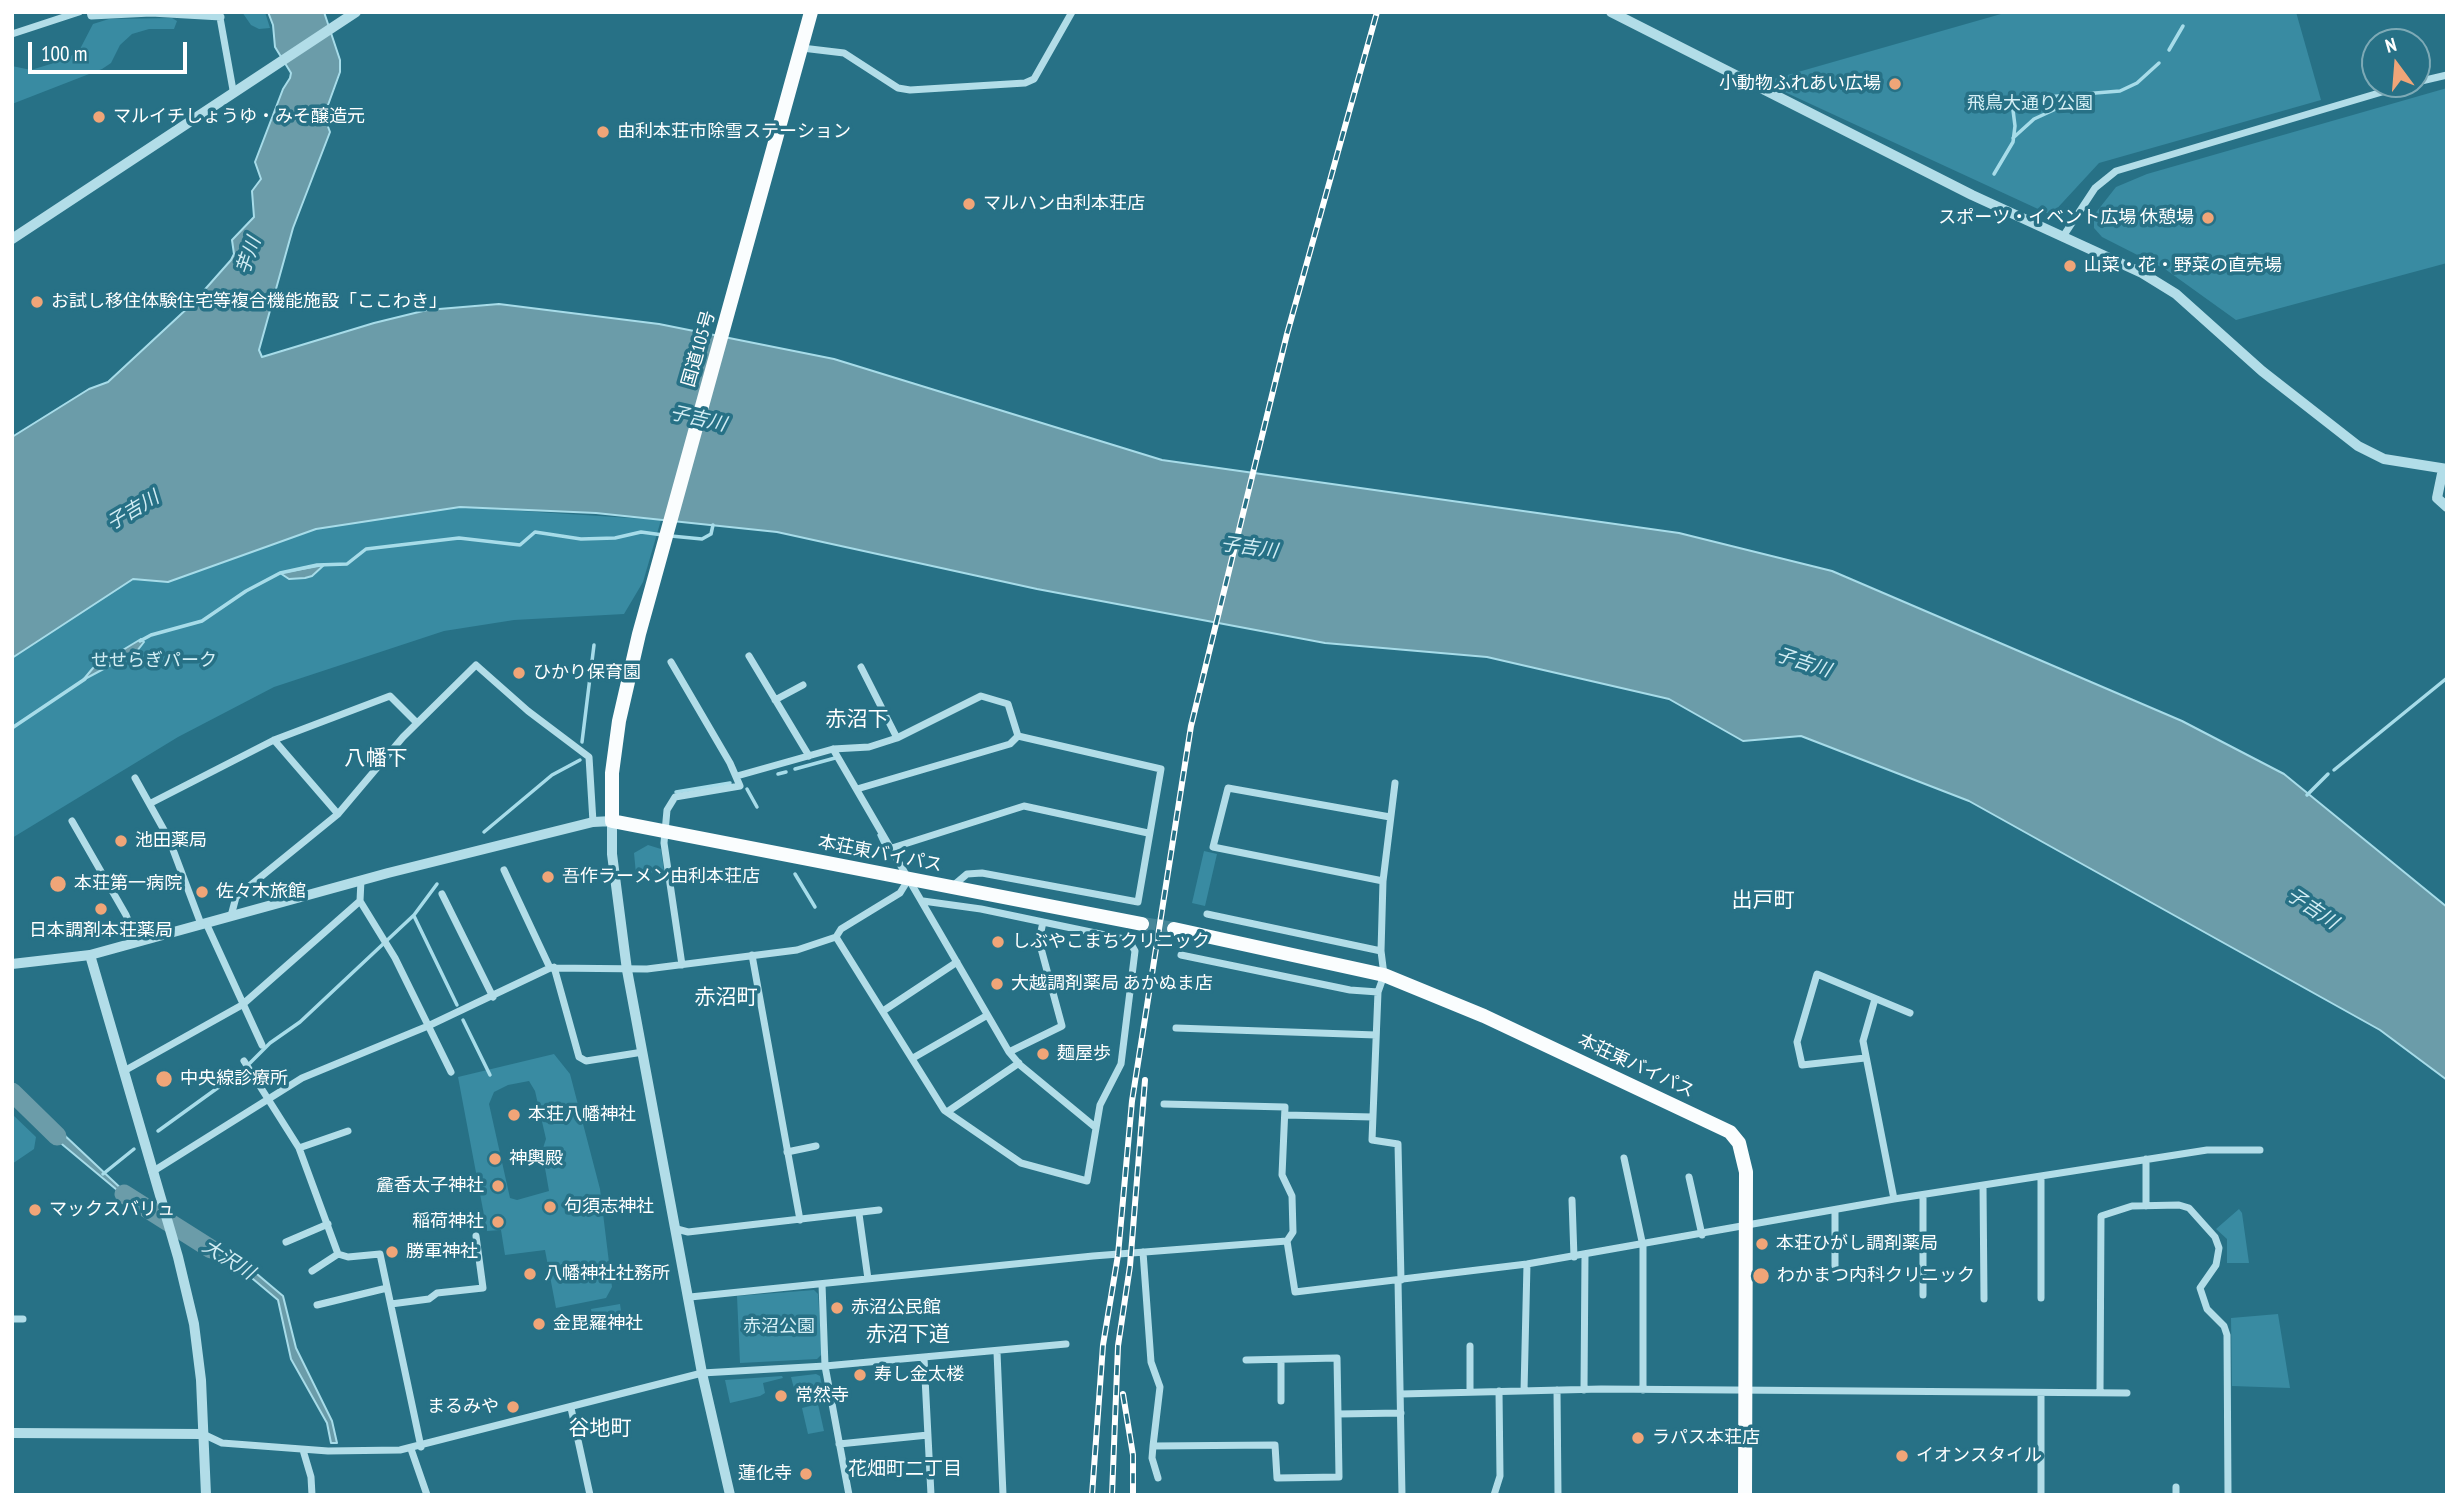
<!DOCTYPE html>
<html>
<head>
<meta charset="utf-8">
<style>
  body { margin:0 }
  #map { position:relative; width:2459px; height:1507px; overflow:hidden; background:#277186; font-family:"PT Sans Narrow",sans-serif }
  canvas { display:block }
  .frame { position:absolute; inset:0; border:14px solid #fff; pointer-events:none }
  .north { position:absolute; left:2361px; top:28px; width:70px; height:70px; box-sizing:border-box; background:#277186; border:2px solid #7daab6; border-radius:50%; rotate:344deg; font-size:19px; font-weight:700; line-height:28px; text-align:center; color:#fff }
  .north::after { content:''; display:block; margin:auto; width:24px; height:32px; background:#f0a578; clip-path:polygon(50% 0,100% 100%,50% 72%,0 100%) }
  .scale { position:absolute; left:28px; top:42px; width:159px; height:32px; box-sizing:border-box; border:4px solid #fff; border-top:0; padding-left:9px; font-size:21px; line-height:24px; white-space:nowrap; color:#fff; -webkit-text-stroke:5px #277186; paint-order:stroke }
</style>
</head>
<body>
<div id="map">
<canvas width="2459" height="1507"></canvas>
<div class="frame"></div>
<div class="north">N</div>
<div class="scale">100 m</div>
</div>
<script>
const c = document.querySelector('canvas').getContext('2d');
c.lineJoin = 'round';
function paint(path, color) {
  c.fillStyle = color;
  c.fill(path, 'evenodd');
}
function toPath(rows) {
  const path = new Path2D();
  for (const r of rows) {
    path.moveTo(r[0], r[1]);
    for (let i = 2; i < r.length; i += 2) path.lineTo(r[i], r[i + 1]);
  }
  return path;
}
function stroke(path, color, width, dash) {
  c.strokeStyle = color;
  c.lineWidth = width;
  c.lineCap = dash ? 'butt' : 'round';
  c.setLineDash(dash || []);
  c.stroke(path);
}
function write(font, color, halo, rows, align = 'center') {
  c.font = font + ' "PT Sans Narrow","Noto Sans JP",sans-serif';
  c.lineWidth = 7;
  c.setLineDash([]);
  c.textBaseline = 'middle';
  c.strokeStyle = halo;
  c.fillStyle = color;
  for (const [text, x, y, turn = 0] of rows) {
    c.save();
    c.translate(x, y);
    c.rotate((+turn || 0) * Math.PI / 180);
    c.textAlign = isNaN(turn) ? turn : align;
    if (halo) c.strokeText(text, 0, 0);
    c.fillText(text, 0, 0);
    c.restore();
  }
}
const green = toPath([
  [242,12,265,12,270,28,259,29,251,25],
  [2008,12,2296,12,2321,100,2099,163,2051,215,1763,82],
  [172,18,177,21,174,29,149,29,132,34,120,45,111,63,102,69,12,104,12,66,31,70,67,59,80,49,93,24,109,19],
  [2447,88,2447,263,2236,320,2165,269,2102,237,2094,228,2094,215,2116,187,2147,174],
  [460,507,661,520,643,582,624,614,514,620,444,631,274,687,178,737,12,838,12,658,133,579,168,582,316,529],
  [648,845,661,849,664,871,636,874,634,853],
  [1204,851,1217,854,1205,906,1192,903],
  [554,1054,570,1074,600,1189,612,1287,606,1298,556,1308,545,1250,505,1255,501,1230,487,1231,458,1077],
  [529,1081,535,1091,546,1139,542,1151,549,1191,517,1200,510,1198,489,1104,494,1092,508,1085],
  [12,1114,36,1137,34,1149,12,1164],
  [2239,1209,2242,1213,2249,1263,2227,1263,2227,1239,2216,1229],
  [814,1290,818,1294,822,1354,817,1359,740,1363,737,1296],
  [620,1304,623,1325,594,1330,591,1309],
  [2278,1314,2290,1388,2232,1386,2231,1318],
  [816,1374,820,1376,824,1395,797,1400,791,1377],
  [782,1376,783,1378,763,1383,765,1393,760,1396,730,1403,725,1380],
  [818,1404,824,1431,808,1434,802,1408]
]);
const water = toPath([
  [268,12,324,12,340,60,340,72,324,116,330,132,293,228,259,350,262,357,374,323,427,310,499,304,659,324,834,359,1162,460,1679,533,1832,571,2182,721,2284,774,2447,907,2447,1080,2380,1030,1969,801,1801,736,1743,741,1669,699,1487,657,1325,643,1037,589,777,532,596,513,460,507,316,529,168,582,133,579,12,658,12,437,89,389,108,382,192,304,231,260,234,254,232,240,254,217,252,191,261,179,255,162,283,89,290,78,291,73,275,47,273,25,268,12],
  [324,565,312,576,305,578,289,579,280,573,324,565],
  [141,639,144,642,137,651,83,680,93,668,141,639],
  [44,1116,128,1195,143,1203,147,1215,63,1145,38,1121,44,1116],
  [190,1233,251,1269,283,1296,296,1348,332,1421,337,1443,331,1443,327,1423,291,1359,278,1300,247,1274,193,1245,190,1233]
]);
const stream = toPath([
  [2169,50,2183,26],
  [2013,138,2034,119,2084,96],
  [1994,174,2013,142,2015,126,2013,110,2020,102,2046,97,2120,91,2137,83,2159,63],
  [671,536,702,539,711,534,713,525],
  [140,641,151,635,202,621,246,591,280,573,317,565,347,564,366,549,459,538,520,545,535,532,581,539,615,538,641,532,663,535],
  [12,728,85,679],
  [582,742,594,645],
  [795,769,835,758],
  [2334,770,2447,678],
  [778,774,786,772],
  [747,789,757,807],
  [676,792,730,783],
  [2307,795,2328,774],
  [484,832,552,775,580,760],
  [879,835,888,854],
  [795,874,815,907],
  [414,916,457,1005],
  [463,1020,490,1075],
  [250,1063,270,1043,300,1022,414,915,437,884],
  [158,1131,241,1071],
  [103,1174,134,1149]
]);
const river = toPath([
  [12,1092,57,1136],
  [124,1194,211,1249]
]);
const trunkTunnel = toPath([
  [1142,924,1174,929]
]);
const minor = toPath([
  [90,12,91,16,151,13,221,17],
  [219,12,233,90],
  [12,34,79,12],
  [802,48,844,53,898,88,910,90,1025,83,1034,79,1072,12],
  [2417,82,2447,75],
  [2064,235,2095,188,2116,171,2409,84],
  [749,656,809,756],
  [671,662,730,763,740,786,675,797,667,810,664,843,682,965],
  [861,667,897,738],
  [775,700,803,685],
  [274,740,338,814],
  [833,749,1009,1052,1020,1065,1095,1127],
  [737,776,833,749,869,747,897,738,981,696,1008,704,1018,736],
  [135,778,169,839,201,924],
  [1395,783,1383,881,1381,951,1384,975,1378,992,1372,1140,1398,1144,1401,1280],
  [857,789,1010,744,1018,736,1161,769,1138,902,982,873,967,874,954,885],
  [151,803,274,740,390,696,417,723],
  [72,821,126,915,137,942],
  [892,848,1024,806,1148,833],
  [504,870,550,968],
  [361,880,360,901,395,958,451,1072],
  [1383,881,1213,847,1228,788,1390,817],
  [442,894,493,997],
  [1207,914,1381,951],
  [231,916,236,897,338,814,403,737,476,665,528,711,589,757,593,822],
  [206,923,262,1045],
  [836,937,944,1110,1021,1163,1087,1181,1100,1105,1121,1064,1135,951,1131,944,1124,939,981,909,923,901],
  [752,955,800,1220],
  [1181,955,1350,990,1378,992],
  [554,967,579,1057,586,1061,643,1052],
  [1875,999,1863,1041,1894,1199],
  [883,1011,957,962],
  [1176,1028,1376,1035],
  [1009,1052,1062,1026,1039,941,1043,922],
  [913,1058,986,1016],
  [1865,1058,1802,1065,1797,1042,1817,974,1910,1013],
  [244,1061,299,1148,338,1254,348,1257,380,1254,421,1447],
  [124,1071,242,1005,360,901],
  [1164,1104,1285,1107,1282,1175,1292,1196,1293,1232,1287,1241,1295,1292,1527,1264,1894,1199,2207,1150,2260,1150],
  [947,1112,1019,1063],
  [1285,1115,1373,1117],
  [299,1148,348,1131],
  [787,1152,816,1146],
  [1624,1158,1643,1246,1643,1390],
  [2146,1159,2146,1206],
  [152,1172,302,1078,428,1026,550,968,647,969,797,950,836,937,841,929,900,893,908,880],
  [1689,1177,1702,1235],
  [1983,1185,1984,1299],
  [1923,1195,1923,1295],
  [1572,1200,1574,1257],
  [1835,1210,1835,1266],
  [859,1214,868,1279],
  [677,1229,688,1232,879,1210],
  [286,1242,328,1224],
  [1143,1252,1151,1362,1160,1387,1153,1446],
  [312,1271,338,1254],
  [1398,1280,1402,1495],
  [822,1284,825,1366,849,1495],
  [690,1297,1093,1256,1287,1241],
  [2041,1298,2041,1176],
  [391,1304,429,1299,437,1293,483,1288,476,1236],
  [317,1305,387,1288],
  [12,1319,23,1319],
  [1470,1346,1470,1392],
  [997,1352,1003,1495],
  [924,1358,931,1495],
  [1246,1360,1337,1358,1338,1414],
  [1281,1361,1281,1401],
  [1557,1390,1558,1495],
  [1584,1390,1585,1255],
  [1524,1391,1527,1264],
  [2041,1393,2041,1495],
  [2100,1393,2101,1216,2132,1206,2179,1205,2189,1208,2215,1237,2219,1248,2216,1265,2200,1288,2207,1309,2224,1326,2227,1335,2228,1495],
  [1401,1394,1601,1389,2127,1393],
  [571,1408,590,1495],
  [203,1434,222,1443,328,1451,400,1450,702,1373,825,1366,1066,1344],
  [839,1444,928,1435],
  [411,1449,427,1495],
  [303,1450,311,1477,312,1495],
  [1158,1478,1152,1458,1153,1446,1275,1445,1277,1478,1339,1477,1338,1414,1401,1413],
  [2176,1487,2176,1495],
  [1494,1495,1500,1476,1499,1391]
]);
const tertiary = toPath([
  [1611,12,1972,195,2142,273,2176,294,2262,371,2358,446,2384,459,2447,469],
  [12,239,356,12],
  [2443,469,2437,498,2447,507],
  [90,955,178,1257,194,1324,201,1380,206,1495],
  [12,964,90,955,388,873,593,822,612,821,612,854,627,970,702,1373,730,1495],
  [12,1433,203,1434]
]);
const trunk = toPath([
  [811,12,639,634,619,721,612,773,612,821,1142,924],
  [1174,929,1384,975,1484,1016,1730,1132,1739,1143,1746,1172,1745,1495]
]);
const rail = toPath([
  [1123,1394,1133,1455,1133,1495],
  [1092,1495,1103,1345,1118,1255,1132,1101,1191,726,1287,334,1377,12],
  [1112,1495,1118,1346,1130,1266,1145,1080]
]);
const markers = [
  [1895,84,7,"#f0a578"],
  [99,117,7,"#f0a578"],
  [603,132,7,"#f0a578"],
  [969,204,7,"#f0a578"],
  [2208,218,7,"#f0a578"],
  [2070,266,7,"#f0a578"],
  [37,302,7,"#f0a578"],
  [519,673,7,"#f0a578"],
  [121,841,7,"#f0a578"],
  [548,877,7,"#f0a578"],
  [58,884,9,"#f0a578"],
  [202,892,7,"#f0a578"],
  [101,909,7,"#f0a578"],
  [998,942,7,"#f0a578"],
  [997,984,7,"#f0a578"],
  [1043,1054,7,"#f0a578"],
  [164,1079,9,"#f0a578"],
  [514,1115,7,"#f0a578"],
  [495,1159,7,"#f0a578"],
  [498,1186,7,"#f0a578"],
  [550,1207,7,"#f0a578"],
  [35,1210,7,"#f0a578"],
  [498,1222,7,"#f0a578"],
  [1762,1244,7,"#f0a578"],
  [392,1252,7,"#f0a578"],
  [530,1274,7,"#f0a578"],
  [1761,1276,9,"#f0a578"],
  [837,1308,7,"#f0a578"],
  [539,1324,7,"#f0a578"],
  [860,1375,7,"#f0a578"],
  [781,1396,7,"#f0a578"],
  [513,1407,7,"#f0a578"],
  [1638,1438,7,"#f0a578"],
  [1902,1456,7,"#f0a578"],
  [806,1474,7,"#f0a578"]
];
const poiNames = [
  ["小動物ふれあい広場",1881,84,"right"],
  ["マルイチしょうゆ・みそ醸造元",113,117],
  ["由利本荘市除雪ステーション",617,132],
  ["マルハン由利本荘店",983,204],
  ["スポーツ・イベント広場 休憩場",2194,218,"right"],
  ["山菜・花・野菜の直売場",2084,266],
  ["お試し移住体験住宅等複合機能施設「ここわき」",51,302],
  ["ひかり保育園",533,673],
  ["池田薬局",135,841],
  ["吾作ラーメン由利本荘店",562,877],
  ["本荘第一病院",74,884],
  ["佐々木旅館",216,892],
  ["日本調剤本荘薬局",101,931,"center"],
  ["しぶやこまちクリニック",1012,942],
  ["大越調剤薬局 あかぬま店",1011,984],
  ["麺屋歩",1057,1054],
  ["中央線診療所",180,1079],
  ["本荘八幡神社",528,1115],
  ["神輿殿",509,1159],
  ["麄香太子神社",484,1186,"right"],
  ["句須志神社",564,1207],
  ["マックスバリュ",49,1210],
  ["稲荷神社",484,1222,"right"],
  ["本荘ひがし調剤薬局",1776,1244],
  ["勝軍神社",406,1252],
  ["八幡神社社務所",544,1274],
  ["わかまつ内科クリニック",1777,1276],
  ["赤沼公民館",851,1308],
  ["金毘羅神社",553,1324],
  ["寿し金太楼",874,1375],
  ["常然寺",795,1396],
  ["まるみや",499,1407,"right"],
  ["ラパス本荘店",1652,1438],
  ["イオンスタイル",1916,1456],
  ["蓮化寺",792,1474,"right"]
];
const parkNames = [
  ["飛鳥大通り公園",2030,104],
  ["せせらぎパーク",154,661],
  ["赤沼公園",779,1327]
];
const streetNames = [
  ["国道105号",699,349,-74],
  ["本荘東バイパス",880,854,11],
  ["本荘東バイパス",1636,1066,25]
];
const waterNames = [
  ["芋川",249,256,-71],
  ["子吉川",698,419,13],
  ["子吉川",133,511,-31],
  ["子吉川",1249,548,8],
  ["子吉川",1803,663,18],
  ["子吉川",2312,909,34],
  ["大沢川",228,1260,32]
];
const neighbourhoodNames = [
  ["花畑町二丁目",905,1470]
];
const quarterNames = [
  ["赤沼下",857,720],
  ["八幡下",376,759],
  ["出戸町",1763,901],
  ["赤沼町",726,998],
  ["赤沼下道",908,1335],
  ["谷地町",600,1429]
];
paint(green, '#398ba2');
paint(water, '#6b9ca9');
stroke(water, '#a7dce9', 2);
stroke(stream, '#a7dce9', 3.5);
stroke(river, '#6b9ca9', 19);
stroke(trunkTunnel, '#478698', 14, [14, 7]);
stroke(minor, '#b2dde8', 7);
stroke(tertiary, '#b2dde8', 10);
stroke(trunk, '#fafdfe', 14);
stroke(rail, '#fff', 6);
stroke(rail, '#277186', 3.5, [10]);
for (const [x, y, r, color] of markers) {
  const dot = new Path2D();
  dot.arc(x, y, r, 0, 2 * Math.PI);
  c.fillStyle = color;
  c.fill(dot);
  stroke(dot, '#277186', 2.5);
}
write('18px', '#fff', '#277186', poiNames, 'left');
write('18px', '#d6f0f6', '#277186', parkNames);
write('18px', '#fff', '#277186', streetNames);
write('italic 19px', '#d2edf4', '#277186', waterNames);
write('19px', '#fff', '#277186', neighbourhoodNames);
write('21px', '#fff', '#277186', quarterNames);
</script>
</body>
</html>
